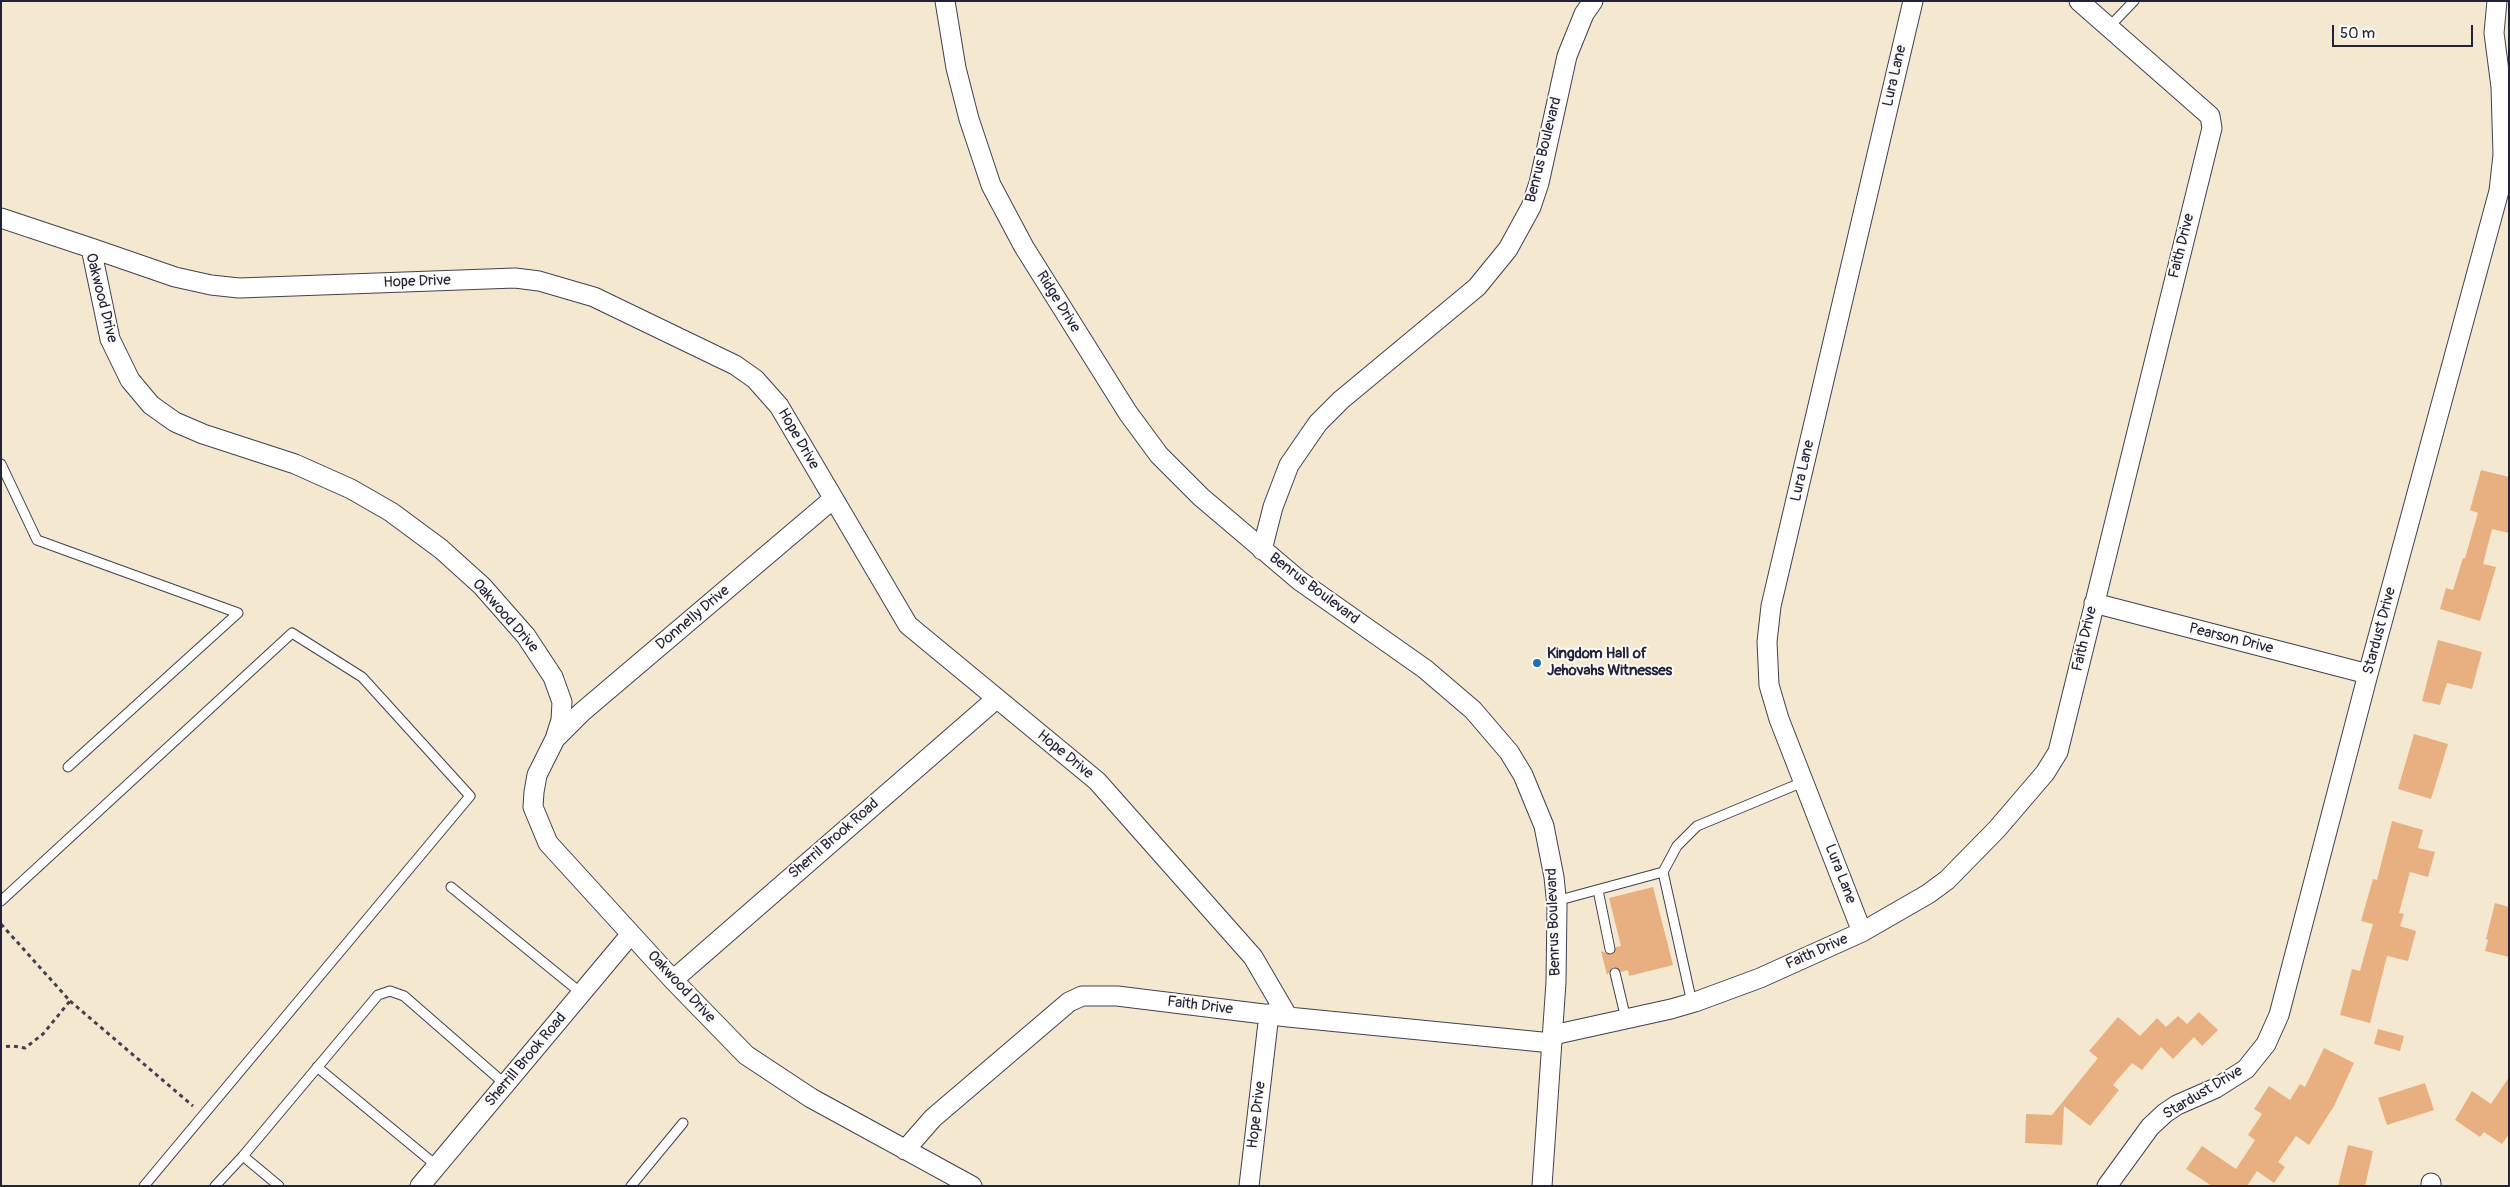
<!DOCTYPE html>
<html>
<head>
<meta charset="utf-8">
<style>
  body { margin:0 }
  #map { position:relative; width:2510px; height:1187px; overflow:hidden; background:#f5e8d0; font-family:Pangolin,sans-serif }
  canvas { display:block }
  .frame { position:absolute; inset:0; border:2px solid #22223b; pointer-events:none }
  .scale { position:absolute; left:2332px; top:25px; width:141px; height:22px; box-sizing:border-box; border:2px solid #22223b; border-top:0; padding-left:6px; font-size:15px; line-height:18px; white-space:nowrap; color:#22223b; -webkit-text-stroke:4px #fdfcf7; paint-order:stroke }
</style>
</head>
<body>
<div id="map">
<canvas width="2510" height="1187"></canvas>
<div class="frame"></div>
<div class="scale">50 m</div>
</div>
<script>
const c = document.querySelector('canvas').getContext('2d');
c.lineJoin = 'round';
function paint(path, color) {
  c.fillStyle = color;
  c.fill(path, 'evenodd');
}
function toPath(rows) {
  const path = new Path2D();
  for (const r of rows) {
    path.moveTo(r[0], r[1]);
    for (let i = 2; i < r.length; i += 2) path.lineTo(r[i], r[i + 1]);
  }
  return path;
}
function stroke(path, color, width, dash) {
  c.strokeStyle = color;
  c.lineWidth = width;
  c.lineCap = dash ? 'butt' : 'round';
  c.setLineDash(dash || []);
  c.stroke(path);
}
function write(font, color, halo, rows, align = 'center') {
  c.font = font + ' Pangolin,sans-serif';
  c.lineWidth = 4;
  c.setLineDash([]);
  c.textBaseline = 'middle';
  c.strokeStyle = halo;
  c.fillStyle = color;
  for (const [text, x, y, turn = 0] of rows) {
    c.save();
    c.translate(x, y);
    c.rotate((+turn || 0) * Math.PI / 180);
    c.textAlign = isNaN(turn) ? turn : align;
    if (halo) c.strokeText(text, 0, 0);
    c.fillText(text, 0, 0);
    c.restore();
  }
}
const building = toPath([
  [2481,470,2509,477,2509,533,2492,529,2483,564,2496,567,2480,621,2440,609,2446,588,2453,590,2463,558,2465,558,2478,513,2470,510],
  [2438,640,2482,652,2472,689,2447,683,2440,705,2422,701],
  [2414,734,2448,744,2431,799,2398,789],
  [2392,821,2423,830,2418,848,2435,852,2428,877,2410,872,2399,913,2404,914,2400,926,2416,931,2408,961,2387,956,2370,1023,2340,1015,2352,969,2360,971,2373,924,2361,921,2373,879,2377,880],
  [1653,887,1673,965,1629,976,1628,970,1621,972,1614,967,1607,975,1601,951,1612,955,1616,947,1621,946,1609,898],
  [2495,903,2509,907,2509,957,2485,951,2488,940,2486,939],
  [2199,1012,2218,1030,2202,1046,2194,1037,2173,1059,2161,1047,2142,1070,2132,1063,2113,1085,2119,1090,2090,1126,2064,1106,2062,1145,2025,1143,2026,1114,2052,1115,2098,1058,2089,1051,2118,1017,2140,1036,2157,1018,2166,1027,2178,1016,2187,1024],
  [2378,1029,2404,1036,2400,1051,2374,1044],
  [2324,1048,2354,1063,2334,1106,2309,1145,2296,1136,2278,1162,2285,1167,2274,1183,2257,1171,2247,1186,2212,1186,2186,1169,2202,1146,2236,1169,2255,1140,2248,1135,2262,1114,2254,1109,2269,1086,2290,1100,2300,1084,2305,1087],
  [2509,1077,2509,1134,2502,1144,2484,1132,2480,1137,2455,1120,2472,1091,2491,1104],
  [2425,1083,2434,1110,2387,1125,2378,1098],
  [2348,1145,2373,1151,2365,1186,2338,1186]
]);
const path = toPath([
  [1,924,70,1001,43,1034,25,1048,13,1046,1,1047],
  [70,1001,193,1106]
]);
const service = toPath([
  [2109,27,2134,1],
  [1,464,37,540,238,613,68,767],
  [1663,872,1692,1003],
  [451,887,581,993],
  [1598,890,1610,949],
  [1,901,292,633,362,677,470,796,144,1186],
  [1556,901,1663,872,1677,846,1697,826,1803,782],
  [1615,973,1626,1019],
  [317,1067,437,1166],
  [243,1156,378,995,390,991,404,996,505,1084],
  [215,1186,243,1156,279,1186],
  [631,1186,683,1123]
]);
const minor = toPath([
  [945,1,956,68,969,119,991,185,1024,247,1128,413,1159,455,1201,497,1300,581,1425,669,1473,710,1509,752,1523,775,1544,826,1554,877,1557,906,1556,982,1542,1186],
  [1,218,91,248,110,339,130,380,151,405,175,422,203,434,295,464,351,489,391,512,441,549,482,586,526,636,553,677,562,702,561,720,555,739,537,775,534,792,533,807,548,843,673,980,746,1055,811,1098,972,1186],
  [91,248,175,277,211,285,239,288,515,278,539,281,594,297,735,365,755,379,779,406,908,625,1097,781,1253,957,1288,1017],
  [1262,550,1273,507,1289,465,1318,423,1341,400,1477,287,1508,249,1531,207,1539,183,1567,56,1584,14,1593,1],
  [2094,603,2368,674],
  [556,738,582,712,833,499],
  [1862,932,1779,719,1769,685,1767,642,1771,606,1913,1],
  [673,980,996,699],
  [1553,1035,1671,1009,1695,1002,1760,978,1862,932,1928,894,1947,880,1997,829,2045,773,2058,752,2212,128,2210,116,2079,1],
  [905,1150,933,1118,1069,1002,1082,996,1117,996,1288,1017,1552,1043],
  [420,1186,631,934],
  [1249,1186,1269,1014],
  [2107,1186,2150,1127,2165,1113,2177,1105,2216,1088,2246,1069,2266,1044,2279,1015,2368,674,2499,191,2503,155,2501,87,2494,33,2497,1],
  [2431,1186,2431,1183]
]);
const markers = [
  [1537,663,5,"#1f6fb2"]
];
const streetNames = [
  ["Lura Lane",1895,76,-77],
  ["Benrus Boulevard",1544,150,-76],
  ["Faith Drive",2182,246,-76],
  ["Hope Drive",417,282,-2],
  ["Oakwood Drive",101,298,76],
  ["Ridge Drive",1058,302,58],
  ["Hope Drive",798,439,60],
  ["Lura Lane",1803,471,-77],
  ["Benrus Boulevard",1314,589,37],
  ["Oakwood Drive",505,616,49],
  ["Donnelly Drive",693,618,-40],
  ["Stardust Drive",2380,631,-75],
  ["Faith Drive",2085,639,-77],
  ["Pearson Drive",2231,639,14],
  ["Hope Drive",1065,755,39],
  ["Sherril Brook Road",834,839,-41],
  ["Lura Lane",1840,874,69],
  ["Benrus Boulevard",1554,922,-92],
  ["Faith Drive",1817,952,-24],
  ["Oakwood Drive",681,987,47],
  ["Faith Drive",1200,1006,7],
  ["Sherrill Brook Road",526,1060,-50],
  ["Stardust Drive",2203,1093,-31],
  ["Hope Drive",1257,1115,-83]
];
const poiNames = [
  ["Kingdom Hall of",1547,654],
  ["Jehovahs Witnesses",1547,671]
];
paint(building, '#e8af81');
stroke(service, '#424051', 11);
stroke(minor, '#424051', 21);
stroke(path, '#424051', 3, [4, 4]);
stroke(service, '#fff', 9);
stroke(minor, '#fff', 19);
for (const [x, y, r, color] of markers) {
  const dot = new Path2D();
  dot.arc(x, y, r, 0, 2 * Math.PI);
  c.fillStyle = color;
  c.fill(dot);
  stroke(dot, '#fdfcf7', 2);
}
write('15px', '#22223b', '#fdfcf7', streetNames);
write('bold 15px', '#22223b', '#fdfcf7', poiNames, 'left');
</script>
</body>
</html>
